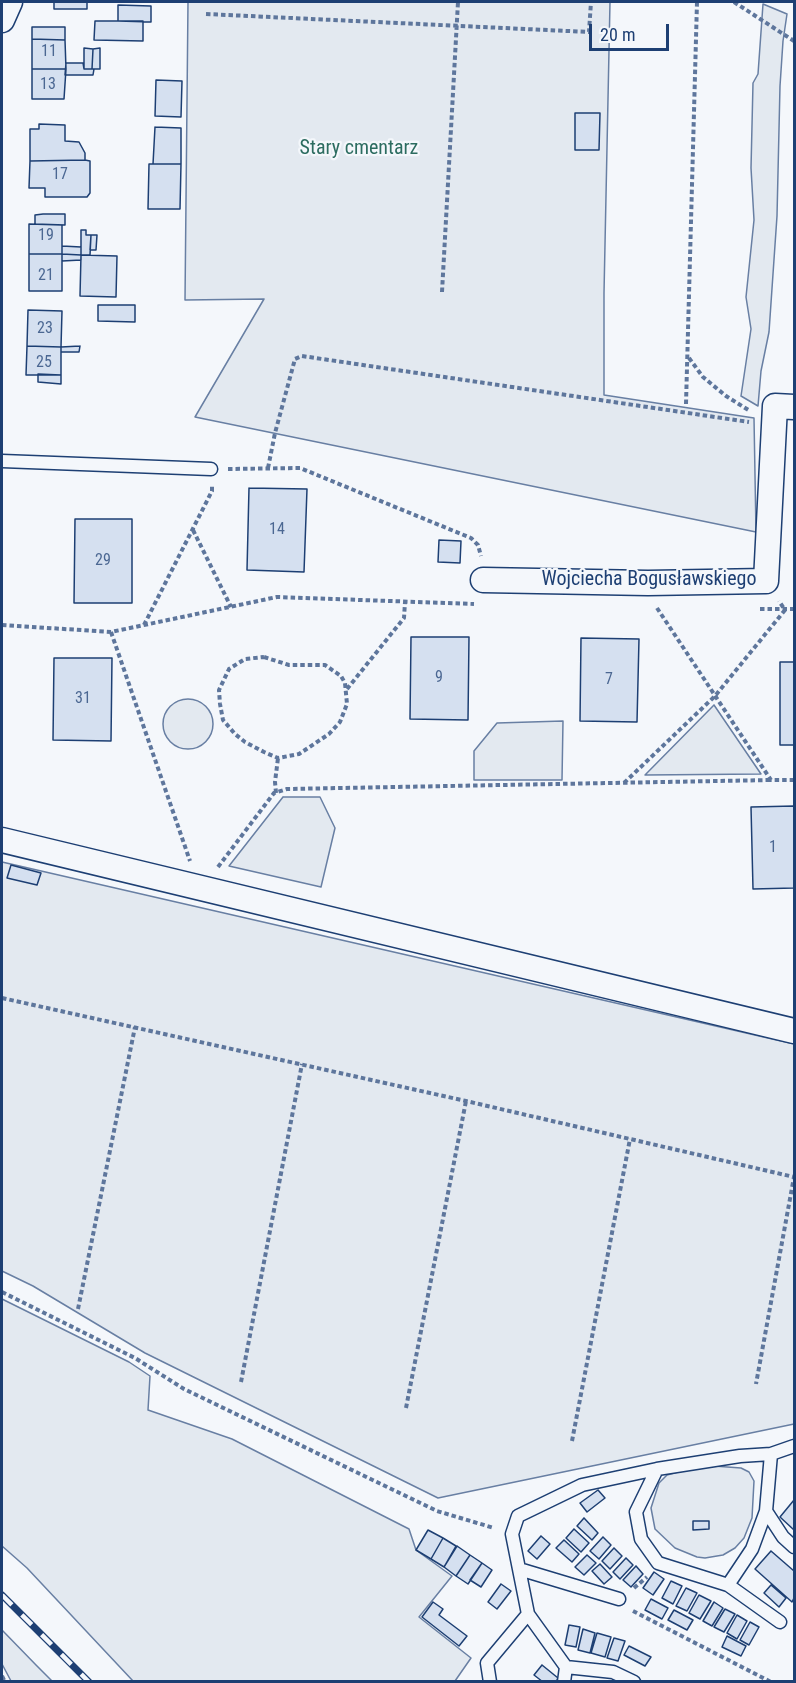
<!DOCTYPE html>
<html>
<head>
<meta charset="utf-8">
<style>
  body { margin:0 }
  #map { position:relative; width:796px; height:1683px; overflow:hidden; background:#f4f7fb; font-family:"Roboto Condensed",sans-serif }
  canvas { display:block }
  .frame { position:absolute; inset:0; border:3px solid #1d3f73; pointer-events:none }
  .scale { position:absolute; left:589px; top:24px; width:80px; height:27px; box-sizing:border-box; border:3px solid #1d3f73; border-top:0; padding-left:8px; font-size:18px; line-height:21px; white-space:nowrap; color:#1d3f73; -webkit-text-stroke:4px #f4f7fb; paint-order:stroke }
</style>
</head>
<body>
<div id="map">
<canvas width="796" height="1683"></canvas>
<div class="frame"></div>
<div class="scale">20 m</div>
</div>
<script>
const c = document.querySelector('canvas').getContext('2d');
c.lineJoin = 'round';
function paint(path, color) {
  c.fillStyle = color;
  c.fill(path, 'evenodd');
}
function toPath(rows) {
  const path = new Path2D();
  for (const r of rows) {
    if (r.length === 3) {
      path.moveTo(r[0] + r[2], r[1]);
      path.arc(r[0], r[1], r[2], 0, 2 * Math.PI);
      continue;
    }
    path.moveTo(r[0], r[1]);
    for (let i = 2; i < r.length; i += 2) path.lineTo(r[i], r[i + 1]);
  }
  return path;
}
function stroke(path, color, width, dash) {
  c.strokeStyle = color;
  c.lineWidth = width;
  c.lineCap = dash ? 'butt' : 'round';
  c.setLineDash(dash || []);
  c.stroke(path);
}
function write(font, color, halo, rows, align = 'center') {
  c.font = font + ' "Roboto Condensed",sans-serif';
  c.lineWidth = 4.5;
  c.setLineDash([]);
  c.textBaseline = 'middle';
  c.strokeStyle = halo;
  c.fillStyle = color;
  for (const [text, x, y, turn = 0] of rows) {
    c.save();
    c.translate(x, y);
    c.rotate((+turn || 0) * Math.PI / 180);
    c.textAlign = isNaN(turn) ? turn : align;
    if (halo) c.strokeText(text, 0, 0);
    c.fillText(text, 0, 0);
    c.restore();
  }
}
const green = toPath([
  [188,2,610,2,604,293,604,395,754,418,756,532,195,417,264,299,185,300,188,2],
  [763,4,787,14,783,41,780,86,777,216,769,332,761,371,758,406,741,396,751,329,746,297,754,220,751,168,753,83,758,74,763,4],
  [188,724,25],
  [714,705,761,774,645,775,714,705],
  [563,721,562,780,474,780,474,751,497,723,563,721],
  [283,797,320,797,335,828,321,887,229,866,283,797],
  [2,862,794,1044,794,1424,438,1498,145,1353,33,1286,2,1271,2,862],
  [2,1299,129,1362,150,1376,148,1410,232,1439,409,1529,416,1550,452,1576,419,1617,471,1658,455,1681,133,1681,27,1568,2,1546,2,1299],
  [714,1466,741,1468,749,1472,754,1481,752,1518,744,1538,735,1548,723,1555,705,1558,697,1557,675,1548,655,1529,651,1508,659,1483,667,1475,678,1472,714,1466],
  [2,1630,36,1665,52,1681,11,1681,2,1664,2,1630]
]);
const building = toPath([
  [54,2,87,2,87,9,54,9,54,2],
  [118,5,151,6,151,22,118,21,118,5],
  [95,21,143,21,143,41,94,40,95,21],
  [32,27,65,27,65,40,32,39,32,27],
  [32,39,65,40,66,69,32,69,32,39],
  [84,48,93,49,92,69,84,69,84,48],
  [100,48,100,69,92,69,93,49,100,48],
  [66,63,83,63,84,69,94,69,93,75,65,75,66,63],
  [32,69,66,69,64,99,32,99,32,69],
  [156,80,182,81,181,117,155,116,156,80],
  [575,113,600,113,599,150,575,150,575,113],
  [39,124,65,125,65,141,79,142,85,153,85,160,30,161,30,129,39,129,39,124],
  [155,127,181,128,181,164,153,164,155,127],
  [85,160,90,161,90,193,87,197,45,197,45,188,29,188,30,161,85,160],
  [149,164,181,164,180,209,148,209,149,164],
  [43,214,65,214,65,225,35,224,35,215,43,214],
  [29,224,62,225,62,254,29,254,29,224],
  [81,230,86,230,86,235,91,235,90,255,81,255,81,230],
  [91,235,97,235,96,250,90,250,91,235],
  [62,246,81,247,81,255,62,254,62,246],
  [29,254,62,254,62,291,29,291,29,254],
  [62,254,81,255,81,260,62,261,62,254],
  [81,255,117,256,116,297,80,296,81,255],
  [98,305,135,305,135,322,98,321,98,305],
  [28,310,62,311,61,347,27,346,28,310],
  [27,346,61,347,61,375,26,375,27,346],
  [80,346,79,352,61,352,61,347,80,346],
  [38,374,61,375,61,384,38,382,38,374],
  [249,488,307,489,304,572,247,570,249,488],
  [75,519,132,519,132,603,74,603,75,519],
  [439,540,461,541,460,563,438,562,439,540],
  [411,637,469,637,468,720,410,719,411,637],
  [581,638,639,639,637,722,580,721,581,638],
  [54,658,112,658,111,741,53,740,54,658],
  [780,662,794,662,794,745,780,745,780,662],
  [794,806,794,888,753,889,751,807,794,806],
  [11,865,41,873,37,885,7,878,11,865],
  [598,1490,605,1498,587,1512,580,1503,598,1490],
  [794,1500,794,1530,780,1517,794,1500],
  [584,1518,598,1533,592,1540,577,1526,584,1518],
  [693,1521,709,1521,709,1529,693,1530,693,1521],
  [574,1529,589,1543,581,1552,566,1538,574,1529],
  [428,1530,443,1538,431,1559,416,1550,428,1530],
  [541,1536,550,1544,537,1559,528,1551,541,1536],
  [603,1537,611,1545,599,1559,590,1551,603,1537],
  [443,1538,456,1546,444,1567,431,1559,443,1538],
  [564,1540,579,1554,572,1562,556,1548,564,1540],
  [457,1546,470,1555,456,1576,444,1567,457,1546],
  [614,1548,622,1556,610,1569,602,1561,614,1548],
  [771,1551,794,1571,794,1598,792,1602,755,1569,771,1551],
  [470,1555,482,1563,468,1584,456,1576,470,1555],
  [587,1555,596,1563,584,1575,575,1567,587,1555],
  [626,1558,633,1565,620,1579,613,1572,626,1558],
  [482,1563,492,1570,481,1587,470,1580,482,1563],
  [600,1564,612,1577,604,1584,592,1571,600,1564],
  [636,1566,643,1574,631,1587,623,1580,636,1566],
  [654,1572,664,1579,653,1595,643,1588,654,1572],
  [671,1581,682,1586,673,1604,662,1598,671,1581],
  [501,1584,511,1591,497,1609,488,1602,501,1584],
  [771,1585,786,1598,779,1607,764,1593,771,1585],
  [686,1588,697,1593,687,1611,676,1606,686,1588],
  [699,1595,711,1601,700,1619,689,1613,699,1595],
  [651,1599,668,1608,662,1619,645,1610,651,1599],
  [433,1602,443,1609,439,1615,467,1636,459,1646,422,1617,433,1602],
  [714,1602,723,1608,712,1626,703,1621,714,1602],
  [725,1609,735,1614,724,1632,714,1627,725,1609],
  [674,1610,693,1620,687,1630,668,1620,674,1610],
  [737,1615,747,1621,737,1639,727,1633,737,1615],
  [750,1622,759,1627,749,1645,740,1640,750,1622],
  [569,1625,580,1627,576,1647,565,1645,569,1625],
  [583,1629,595,1633,590,1653,578,1650,583,1629],
  [597,1633,611,1637,605,1657,591,1653,597,1633],
  [727,1636,746,1646,741,1656,722,1647,727,1636],
  [614,1638,625,1641,618,1661,607,1658,614,1638],
  [629,1646,651,1657,645,1666,624,1655,629,1646],
  [542,1665,558,1678,556,1682,543,1682,534,1675,542,1665]
]);
const path = toPath([
  [734,2,794,41],
  [206,14,589,32,591,2],
  [442,292,458,2],
  [689,358,703,377,726,396,750,411],
  [686,404,697,2],
  [268,468,275,433,295,359,302,356,749,422],
  [228,469,300,468,471,538,478,545,481,556],
  [193,530,231,607],
  [657,608,771,780,794,780],
  [760,609,794,609],
  [2,625,111,632,277,597,474,604],
  [144,625,212,491,212,486],
  [111,632,190,861],
  [264,657,289,665,325,665,341,676,345,683,347,704,340,722,329,734,299,754,278,758,264,752,245,742,235,734,223,720,220,704,219,690,229,669,245,659,264,657],
  [347,689,404,618,405,602],
  [624,783,715,696,785,610,779,601],
  [276,793,275,782,278,758],
  [218,867,274,793,287,789,771,780],
  [2,998,466,1101,794,1177,756,1384],
  [2,1292,135,1358,184,1389,437,1511,494,1528],
  [78,1309,135,1027],
  [241,1382,302,1064],
  [406,1408,466,1101],
  [572,1441,630,1139],
  [634,1588,647,1577],
  [633,1611,771,1682],
  [2,1676,5,1682]
]);
const service = toPath([
  [2,461,211,469],
  [771,1454,766,1511,783,1537,794,1547],
  [657,1469,636,1512,641,1539,658,1563,728,1585],
  [766,1511,752,1549,728,1585,780,1622],
  [519,1569,619,1599],
  [528,1614,566,1667,564,1682],
  [566,1667,613,1672,634,1682],
  [490,1682,487,1663,528,1614,512,1534,518,1516,582,1485,657,1469,740,1456,771,1454,794,1446]
]);
const minor = toPath([
  [2,20,10,2],
  [483,580,648,583,766,581,775,406,794,407],
  [2,840,794,1031]
]);
const rail = toPath([
  [2,1595,89,1682]
]);
const numberNames = [
  ["11",49,52],
  ["13",48,85],
  ["17",60,175],
  ["19",46,236],
  ["21",46,276],
  ["23",45,329],
  ["25",44,363],
  ["14",277,530],
  ["29",103,561],
  ["9",439,678],
  ["7",609,680],
  ["31",83,699],
  ["1",773,848]
];
const parkNames = [
  ["Stary cmentarz",359,149]
];
const streetNames = [
  ["Wojciecha Bogusławskiego",649,580]
];
paint(green, '#e3e9f0');
stroke(green, '#687fa3', 1.5);
paint(building, '#d5e0f0');
stroke(building, '#1d3f73', 1.5);
stroke(service, '#1d3f73', 15);
stroke(minor, '#1d3f73', 27);
stroke(path, '#5e769c', 4, [4.5, 3]);
stroke(service, '#f4f7fb', 12);
stroke(minor, '#f4f7fb', 24);
stroke(rail, '#1d3f73', 7);
stroke(rail, '#f4f7fb', 4.5, [14]);
write('16px', '#4b6792', null, numberNames);
write('20px', '#2c6c60', '#f4f7fb', parkNames);
write('20px', '#1d3f73', '#f4f7fb', streetNames);
</script>
</body>
</html>
